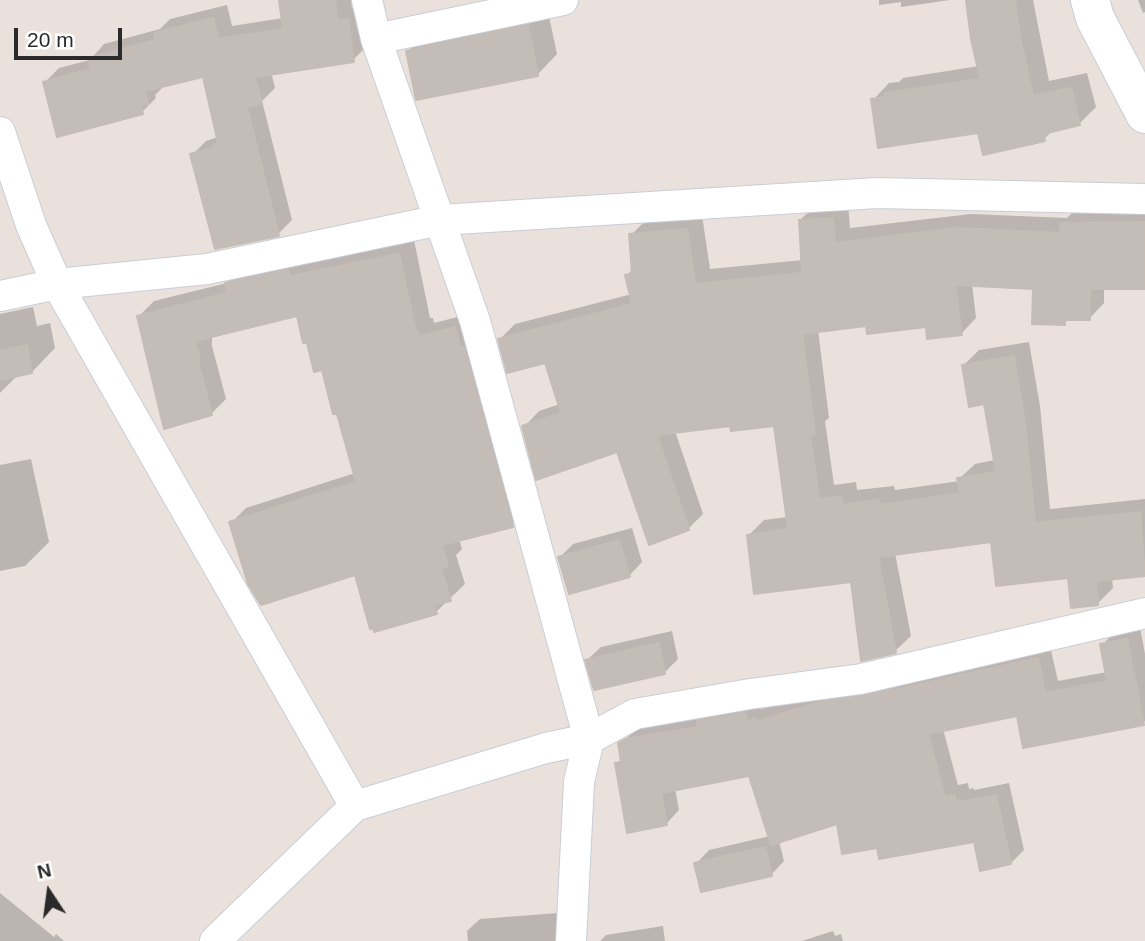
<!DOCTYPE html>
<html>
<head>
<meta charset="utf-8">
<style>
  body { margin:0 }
  #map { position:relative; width:1145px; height:941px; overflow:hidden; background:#ebe1dc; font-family:Helvetica,sans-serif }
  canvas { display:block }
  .north { position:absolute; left:14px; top:857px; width:70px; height:70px; -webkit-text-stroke:5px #fff; paint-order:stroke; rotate:347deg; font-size:19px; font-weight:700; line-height:28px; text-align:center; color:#2a2a2a }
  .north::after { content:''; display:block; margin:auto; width:24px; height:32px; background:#2a2a2a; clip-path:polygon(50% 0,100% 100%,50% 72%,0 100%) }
  .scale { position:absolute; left:14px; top:28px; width:108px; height:32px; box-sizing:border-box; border:4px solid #2a2a2a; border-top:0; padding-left:9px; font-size:21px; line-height:24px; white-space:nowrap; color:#2a2a2a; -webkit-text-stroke:5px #fff; paint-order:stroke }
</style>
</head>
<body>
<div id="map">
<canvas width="1145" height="941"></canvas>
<div class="north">N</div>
<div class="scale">20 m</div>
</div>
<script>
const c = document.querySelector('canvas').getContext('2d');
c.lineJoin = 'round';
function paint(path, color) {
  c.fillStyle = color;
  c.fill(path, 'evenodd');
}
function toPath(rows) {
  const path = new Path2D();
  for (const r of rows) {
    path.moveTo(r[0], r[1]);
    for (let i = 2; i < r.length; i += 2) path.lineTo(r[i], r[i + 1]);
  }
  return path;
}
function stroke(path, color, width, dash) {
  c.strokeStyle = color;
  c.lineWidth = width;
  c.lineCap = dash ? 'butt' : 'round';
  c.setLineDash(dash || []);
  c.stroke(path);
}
const shadow = toPath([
  [281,0,351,0,352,8,361,6,367,46,353,60,271,72,275,88,262,101,292,220,278,234,192,155,206,141,218,137,204,75,161,85,162,88,155,95,156,98,142,112,45,82,59,68,90,60,104,44,160,29,170,19,227,5,232,26,283,18],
  [879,0,950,0,901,7,901,2,879,5],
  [968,0,1033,0,1049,81,1087,73,1096,107,1079,124,1053,130,1044,139,980,131,873,100,889,83,899,82,903,78,979,66],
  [1138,0,1145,0,1145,12,1143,13],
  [547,7,557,54,538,74,408,51,427,32],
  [848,203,850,228,971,214,1067,218,1077,208,1145,208,1145,287,1104,288,1104,303,1089,319,1069,318,1064,323,1035,287,972,284,976,318,961,334,927,325,867,324,818,330,829,418,825,421,834,485,856,482,857,490,894,486,895,490,960,481,959,479,975,464,995,460,986,402,964,365,979,350,1029,342,1040,406,1050,509,1145,499,1145,574,1112,578,1113,588,1098,603,1069,576,993,541,895,553,911,636,895,651,852,581,748,536,764,520,788,517,775,424,731,424,675,431,703,514,688,529,618,450,524,427,539,411,560,404,546,361,500,339,515,324,632,294,627,275,633,269,631,235,646,220,702,215,710,269,803,260,800,220,816,205],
  [414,240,430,318,433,318,434,323,469,314,527,510,512,525,459,539,462,549,456,555,465,584,436,612,356,573,231,523,246,508,355,473,323,368,298,314,212,336,212,346,226,399,211,414,139,316,154,301,227,283,241,269],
  [33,307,37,326,50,323,55,348,32,372,19,374,0,393,0,314],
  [31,459,49,542,25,566,0,571,0,465],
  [632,528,642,562,629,576,560,557,573,544],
  [1140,627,1145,654,1145,721,1143,723,1018,714,943,729,958,785,968,783,969,789,973,788,974,790,1009,783,1024,850,1011,863,975,840,879,846,838,822,779,841,784,861,771,875,696,864,709,850,770,836,750,774,675,788,679,810,666,824,617,764,622,758,620,744,639,727,758,701,761,709,835,690,1050,646,1058,681,1107,672,1102,645,1115,632],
  [672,631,678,659,665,672,587,660,601,647],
  [0,893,54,937,56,934,64,941,0,941],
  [558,913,558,941,468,941,467,931,480,919],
  [663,926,665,941,600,941,606,935],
  [833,931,835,936,841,934,843,941,802,941]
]);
const building = toPath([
  [279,0,335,0,338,21,348,19,354,62,255,77,262,104,247,107,279,236,215,249,190,154,213,148,213,145,218,143,203,77,145,91,148,104,141,106,143,114,57,137,43,82,91,69,88,58,156,40,154,33,213,18,218,39,283,29,279,0],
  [966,0,1015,0,1020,37,1033,96,1071,88,1080,125,1043,134,1045,141,983,155,978,133,878,148,871,99,886,97,885,93,980,79,971,39,966,0],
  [528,25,538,76,416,100,406,51,528,25],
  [833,218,835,243,955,228,1060,233,1060,223,1145,222,1145,289,1090,289,1090,320,1065,320,1065,325,1032,324,1033,289,955,285,962,335,927,339,926,327,867,334,866,326,802,334,815,434,810,435,819,499,841,496,842,505,879,500,880,505,960,493,957,478,996,472,984,404,969,407,962,365,1014,356,1025,422,1035,523,1140,512,1145,576,1096,581,1098,605,1071,608,1068,578,996,586,991,542,878,557,896,653,861,661,851,582,754,594,747,535,788,529,774,426,731,431,730,426,657,435,689,530,649,545,617,452,536,480,522,426,561,413,545,363,507,373,498,339,632,304,625,275,632,274,629,234,687,229,695,284,802,273,799,220,833,218],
  [399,254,416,332,418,331,420,337,455,327,460,348,464,347,513,527,442,545,448,566,441,568,451,601,434,605,437,614,374,632,373,628,370,629,355,575,261,605,248,584,229,522,356,482,337,414,333,414,322,370,314,372,307,343,303,343,297,316,195,341,200,360,198,361,212,415,164,429,137,316,227,293,225,283,288,270,290,276,399,254],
  [27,345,32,373,0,380,0,351,27,345],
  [619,540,630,577,569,594,558,557,619,540],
  [1127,639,1144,725,1023,748,1017,716,928,734,945,797,955,795,956,801,961,800,961,802,996,795,1011,864,980,871,974,842,879,859,877,848,842,854,837,824,771,845,749,776,661,793,667,825,627,833,615,763,621,762,618,743,625,739,698,727,697,721,745,713,748,721,756,718,757,721,820,702,903,688,1038,658,1045,693,1107,681,1100,644,1127,639],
  [659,643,665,674,594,690,585,660,659,643],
  [765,847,772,876,701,892,694,863,765,847]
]);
const street = toPath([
  [367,0,376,39,475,321,589,739,579,782,571,941],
  [376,39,563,0],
  [0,132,31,225,57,284,355,806],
  [0,296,57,284,207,269,440,220,877,193,1145,199],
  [215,941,355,806,546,748,589,739,635,714,750,694,861,679,1145,613]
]);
const secondary = toPath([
  [1090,0,1095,18,1145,114]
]);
paint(shadow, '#0003');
paint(building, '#c4bcb7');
stroke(building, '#c6bcb6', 2);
stroke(street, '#c7ced7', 32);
stroke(secondary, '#c7ced7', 40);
stroke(street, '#fff', 30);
stroke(secondary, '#fff', 38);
</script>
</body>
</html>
